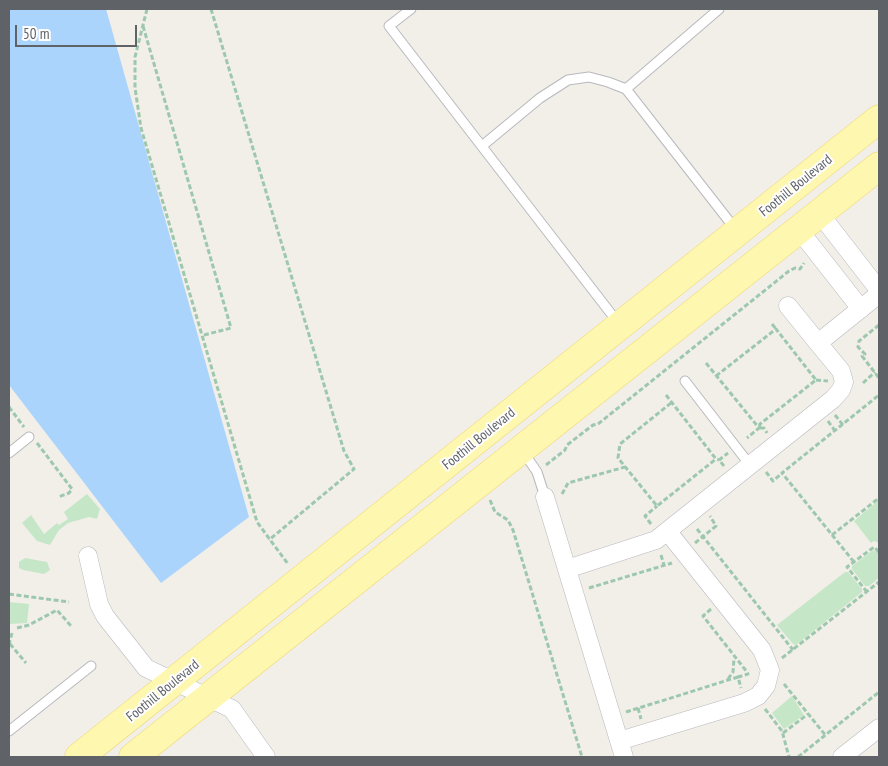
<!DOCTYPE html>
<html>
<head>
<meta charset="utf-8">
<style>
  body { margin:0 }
  #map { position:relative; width:888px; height:766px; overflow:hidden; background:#f1efe8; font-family:"PT Sans Narrow",sans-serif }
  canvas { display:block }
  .frame { position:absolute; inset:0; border:10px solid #5f6267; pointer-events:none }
  .scale { position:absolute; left:15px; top:25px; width:122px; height:22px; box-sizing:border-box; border:2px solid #5f6267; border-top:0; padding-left:6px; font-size:15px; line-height:18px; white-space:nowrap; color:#5f6267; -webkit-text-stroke:4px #fff; paint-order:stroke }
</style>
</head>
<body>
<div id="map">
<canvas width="888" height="766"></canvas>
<div class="frame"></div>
<div class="scale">50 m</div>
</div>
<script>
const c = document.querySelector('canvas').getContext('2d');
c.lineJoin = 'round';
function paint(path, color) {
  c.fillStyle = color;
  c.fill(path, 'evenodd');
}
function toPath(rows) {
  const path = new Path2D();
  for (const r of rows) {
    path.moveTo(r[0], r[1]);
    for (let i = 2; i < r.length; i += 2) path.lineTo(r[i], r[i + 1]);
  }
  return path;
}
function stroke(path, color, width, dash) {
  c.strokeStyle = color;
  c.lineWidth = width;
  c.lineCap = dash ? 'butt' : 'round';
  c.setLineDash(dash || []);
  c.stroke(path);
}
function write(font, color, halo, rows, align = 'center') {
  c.font = font + ' "PT Sans Narrow",sans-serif';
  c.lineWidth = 4;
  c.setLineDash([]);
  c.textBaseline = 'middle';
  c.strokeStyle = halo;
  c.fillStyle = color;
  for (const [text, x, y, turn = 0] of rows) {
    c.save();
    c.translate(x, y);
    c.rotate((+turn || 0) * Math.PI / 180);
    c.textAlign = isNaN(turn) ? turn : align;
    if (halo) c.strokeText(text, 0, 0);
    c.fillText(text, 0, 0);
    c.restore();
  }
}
const green = toPath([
  [87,494,100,509,97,519,89,517,68,523,59,530,50,545,37,541,22,523,31,515,44,534,57,523,59,525,68,519,64,512],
  [879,500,879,543,874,541,871,543,854,521],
  [873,550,879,553,879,578,869,586,865,586,852,569,852,566],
  [25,558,47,562,50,570,44,574,23,570,19,568,19,562],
  [845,572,848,572,862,589,862,592,796,645,793,644,777,625],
  [9,602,29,604,27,623,9,624],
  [792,696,804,715,784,729,772,713]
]);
const water = toPath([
  [9,9,106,9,249,517,161,583,9,385]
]);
const path = toPath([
  [147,9,135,57,135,88,141,128,257,522,288,564],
  [211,9,344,451,354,469,269,540],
  [143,26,231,328,204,335],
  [772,324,776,329],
  [879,325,859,341,858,347,865,354,862,356,879,378],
  [706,363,759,428,747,438],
  [716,376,776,329,816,380,760,424,759,428,764,428,767,433],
  [816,380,828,381],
  [863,383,875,372],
  [666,395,716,459,719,460],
  [671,403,620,444,618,458,657,506,716,459],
  [9,407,24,427],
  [835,415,843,425],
  [828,421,835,431],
  [37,443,72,489,69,493,58,497],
  [546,465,565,450,567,445,593,425,598,424,789,271,795,268,800,269,804,263],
  [724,466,719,460,728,453],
  [766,472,773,481,782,473],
  [562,494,568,483,625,467],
  [490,500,495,512,508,520,513,530,582,757],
  [651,524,645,516,657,506],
  [697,529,793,650],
  [832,535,879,498],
  [695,543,716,526,710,516],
  [661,555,664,565],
  [854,562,782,473,879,395],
  [589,588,672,563],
  [867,592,847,567,874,547,879,552],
  [9,594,69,602],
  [711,609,703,616,747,672,748,674,738,677,741,688],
  [17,628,29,625,57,610,72,627],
  [10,644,26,663],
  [9,645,12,633],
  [782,658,879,582],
  [728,679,733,672,734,658],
  [784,684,826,736],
  [638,708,641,719],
  [765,709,782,731,789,757],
  [626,712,738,677],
  [783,733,808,714],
  [798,757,879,692]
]);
const lane = toPath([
  [411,9,389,26,619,324],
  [626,89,719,9],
  [482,146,540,98,568,80,589,77,608,82,626,89,736,230],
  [685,381,750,465],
  [9,453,29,437],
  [524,453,537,472,545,497],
  [9,731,91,666]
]);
const street = toPath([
  [820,214,879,290],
  [799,230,861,309],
  [788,306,818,343],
  [545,497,624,757],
  [88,556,99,604,105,616,146,668,232,709,266,757],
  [567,569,656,540,833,399,841,390,844,382,841,371,818,343,879,294],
  [619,741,744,703,758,696,766,686,770,670,762,650,668,532],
  [842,757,879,728]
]);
const primary = toPath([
  [79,757,879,119],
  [133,757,879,166]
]);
const streetNames = [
  ["Foothill Boulevard",796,186,-39],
  ["Foothill Boulevard",479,439,-39],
  ["Foothill Boulevard",163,691,-39]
];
paint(green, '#c5e7c8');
paint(water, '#abd4fd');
stroke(lane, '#b8b9be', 11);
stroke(street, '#b8b9be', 19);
stroke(primary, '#efd262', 29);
stroke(path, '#9ec8ae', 3, [5, 2.5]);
stroke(lane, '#fff', 9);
stroke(street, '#fff', 18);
stroke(primary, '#fef7b0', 28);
write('14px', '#5f6267', '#fff', streetNames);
</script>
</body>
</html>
